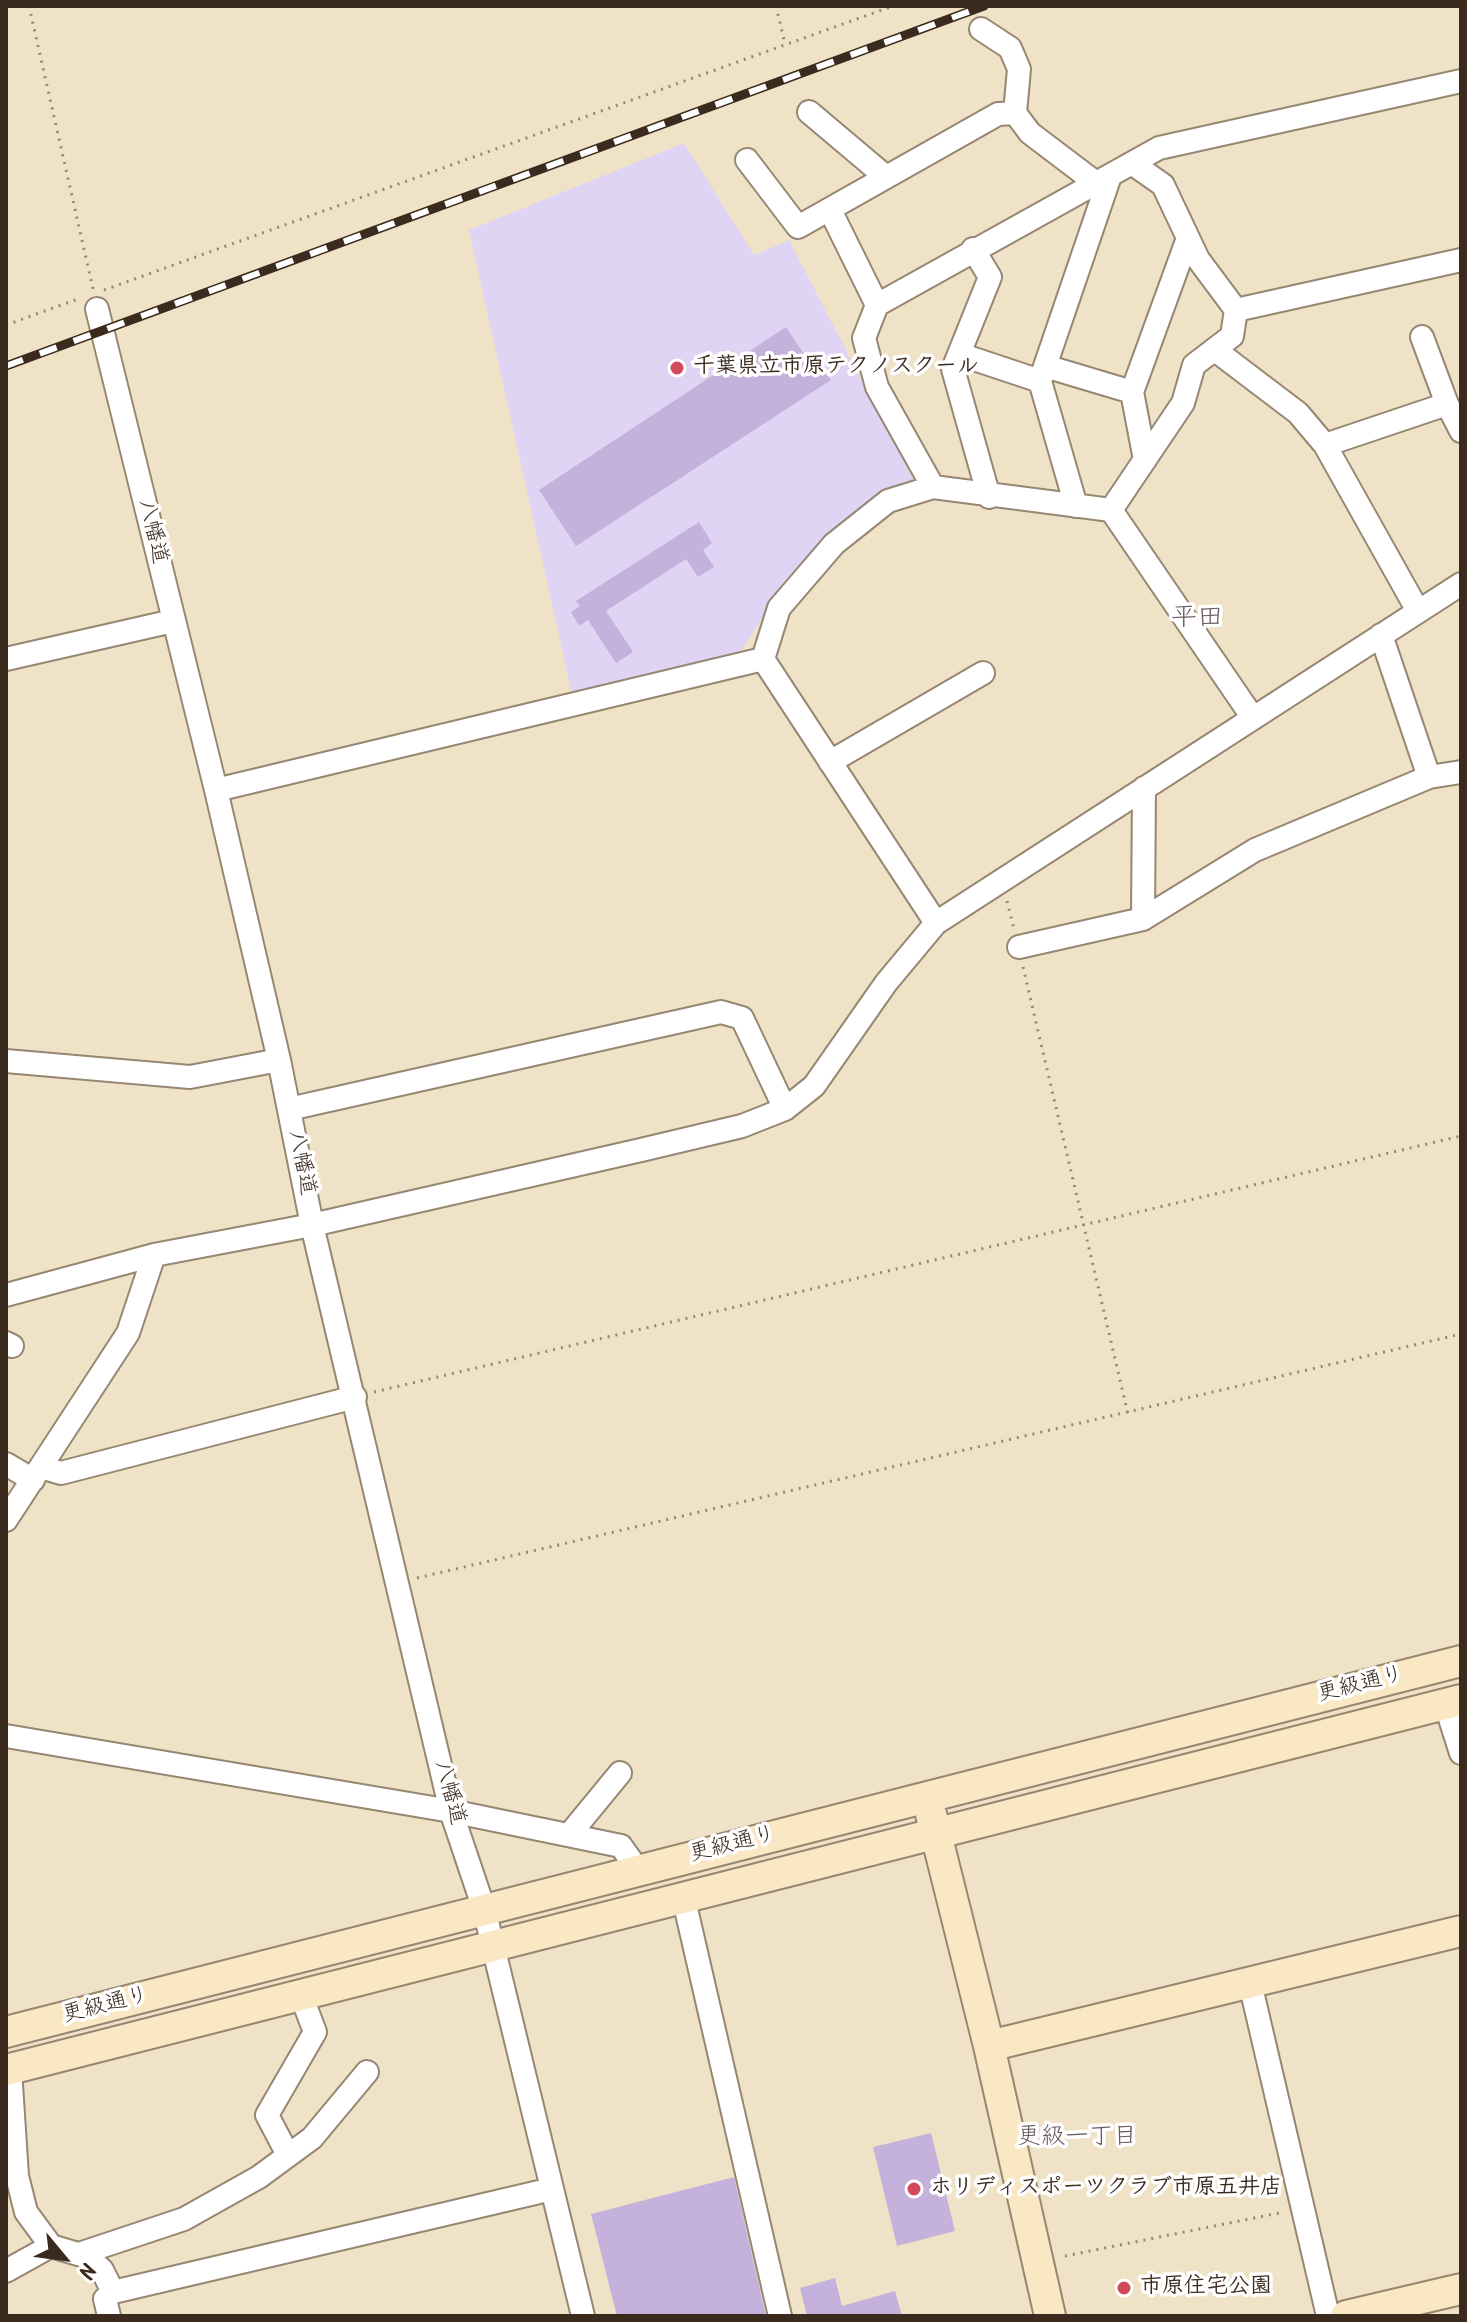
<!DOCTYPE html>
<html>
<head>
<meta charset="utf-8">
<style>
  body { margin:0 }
  #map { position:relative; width:1467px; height:2322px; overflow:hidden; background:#f0e2c6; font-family:Kalam,sans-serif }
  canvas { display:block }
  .frame { position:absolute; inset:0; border:8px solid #3b2a1e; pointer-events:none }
  .north { position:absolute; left:24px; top:2218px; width:80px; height:80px; -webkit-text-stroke:6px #fff; paint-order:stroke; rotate:119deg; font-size:22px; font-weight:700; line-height:32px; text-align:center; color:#3b2a1e }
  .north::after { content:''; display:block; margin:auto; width:28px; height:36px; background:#3b2a1e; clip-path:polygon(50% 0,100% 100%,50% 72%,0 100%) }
</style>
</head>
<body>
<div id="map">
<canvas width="1467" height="2322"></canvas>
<div class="frame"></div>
<div class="north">N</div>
</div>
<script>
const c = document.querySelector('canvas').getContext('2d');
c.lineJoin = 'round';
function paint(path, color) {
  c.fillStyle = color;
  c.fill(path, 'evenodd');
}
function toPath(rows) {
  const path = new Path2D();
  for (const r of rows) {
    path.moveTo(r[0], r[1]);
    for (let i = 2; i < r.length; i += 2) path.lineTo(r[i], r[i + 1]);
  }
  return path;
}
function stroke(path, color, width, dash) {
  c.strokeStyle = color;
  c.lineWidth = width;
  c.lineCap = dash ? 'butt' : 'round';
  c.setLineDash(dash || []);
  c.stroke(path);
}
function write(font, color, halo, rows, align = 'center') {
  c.font = font + ' Kalam,"Klee One",sans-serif';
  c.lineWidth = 7;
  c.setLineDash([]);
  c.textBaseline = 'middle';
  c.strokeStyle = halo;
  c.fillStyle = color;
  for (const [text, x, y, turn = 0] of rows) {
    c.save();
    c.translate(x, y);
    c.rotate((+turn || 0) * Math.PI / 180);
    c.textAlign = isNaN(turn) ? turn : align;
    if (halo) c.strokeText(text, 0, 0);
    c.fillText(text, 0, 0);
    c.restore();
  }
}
const built = toPath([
  [684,143,754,255,789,240,914,481,876,498,851,517,790,575,741,651,572,694,469,230]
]);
const building = toPath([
  [786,327,813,368,820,364,831,380,576,546,539,490],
  [699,522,712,543,703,550,714,567,698,577,686,559,606,611,633,652,616,663,588,620,579,626,571,612,580,606,576,601],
  [931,2133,955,2231,897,2246,873,2147],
  [734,2177,766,2316,617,2316,591,2214],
  [835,2278,842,2306,895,2291,902,2316,807,2316,800,2288]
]);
const path = toPath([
  [29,6,93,289],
  [776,6,785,44],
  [104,290,893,6],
  [6,325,78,299],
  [1007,901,1014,929],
  [1023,967,1128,1414],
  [374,1392,1461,1136],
  [417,1578,1461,1334],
  [1065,2256,1284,2212]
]);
const street = toPath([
  [981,29,1010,48,1019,69,1015,113,1030,133,1096,183],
  [809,112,886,177],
  [747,160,798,227,998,114,1015,113],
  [830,210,877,305],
  [973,249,990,277,953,369,989,497],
  [97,309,216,790,279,1060,312,1225,451,1811,484,1909,583,2316],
  [1236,310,1461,260],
  [1422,337,1447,404,1461,431],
  [1215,350,1298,413,1325,445,1418,611],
  [959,354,1040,381],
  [1045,366,1132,392],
  [1325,445,1447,404],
  [1145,460,1132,392,1188,238],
  [933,487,877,387,864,338,877,305,1159,148,1461,81],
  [1076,506,1040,381,1110,176],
  [1111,510,1253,718],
  [1381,635,1429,777],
  [6,659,173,621],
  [763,659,779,608,834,544,888,501,933,487,1111,510,1183,403,1194,365,1232,336,1236,310,1198,259,1163,185,1133,164],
  [763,659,936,923],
  [830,762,983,673],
  [216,790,763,659],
  [1143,919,1144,788],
  [1019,947,1143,919,1255,850,1429,777,1461,772],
  [6,1061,190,1077,279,1060],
  [289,1109,721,1012,742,1018,785,1109],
  [6,1295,154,1255,312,1225,641,1150,742,1126,785,1109,814,1086,886,983,936,923,1461,584],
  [6,1343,12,1346],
  [6,1464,33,1480],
  [41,1467,61,1473,355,1397],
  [6,1520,128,1333,154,1255],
  [1445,1703,1461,1753],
  [6,1736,451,1811,621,1846,638,1870],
  [569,1835,620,1773],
  [683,1896,780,2316],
  [1250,1983,1328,2316],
  [10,2069,17,2176,26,2212,51,2246,88,2257,102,2270,113,2292],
  [288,2155,267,2115,315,2032,301,1995],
  [79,2254,184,2219,259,2177,312,2138,367,2072],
  [6,2271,51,2246],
  [109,2316,105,2299,113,2292,552,2189]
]);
const secondary = toPath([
  [931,1814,989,2046,1050,2316],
  [6,2032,1461,1661],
  [989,2046,1461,1931],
  [6,2070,1461,1700],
  [1346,2316,1461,2289]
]);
const rail = toPath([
  [6,366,984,6]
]);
const markers = [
  [677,368,8,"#d1495b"],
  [914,2189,8,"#d1495b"],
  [1124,2288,8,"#d1495b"]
];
const poiNames = [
  ["千葉県立市原テクノスクール",693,368],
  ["ホリディスポーツクラブ市原五井店",930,2189],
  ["市原住宅公園",1140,2288]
];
const streetNames = [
  ["八幡道",151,532,77],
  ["八幡道",300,1163,79],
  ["更級通り",1361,1686,-14],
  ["八幡道",448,1793,75],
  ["更級通り",733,1846,-14],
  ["更級通り",106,2007,-14]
];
const neighbourhoodNames = [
  ["更級一丁目",1077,2139]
];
const quarterNames = [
  ["平田",1197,621]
];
paint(built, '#e0d4f4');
paint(building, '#c4b1dc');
stroke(street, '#968672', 26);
stroke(secondary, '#968672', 34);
stroke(path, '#968672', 3, [2, 6]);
stroke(street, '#fff', 22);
stroke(secondary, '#fae7c3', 30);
stroke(rail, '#3b2a1e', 9);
stroke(rail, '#fff', 6, [18]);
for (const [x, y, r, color] of markers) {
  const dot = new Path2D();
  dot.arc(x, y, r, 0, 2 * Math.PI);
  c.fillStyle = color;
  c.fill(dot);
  stroke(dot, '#fff', 3);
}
write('bold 22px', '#3b2a1e', '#fff', poiNames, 'left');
write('22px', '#3b2a1e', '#fff', streetNames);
write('24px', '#6b5960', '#fff', neighbourhoodNames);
write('26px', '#6b5960', '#fff', quarterNames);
</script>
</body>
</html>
